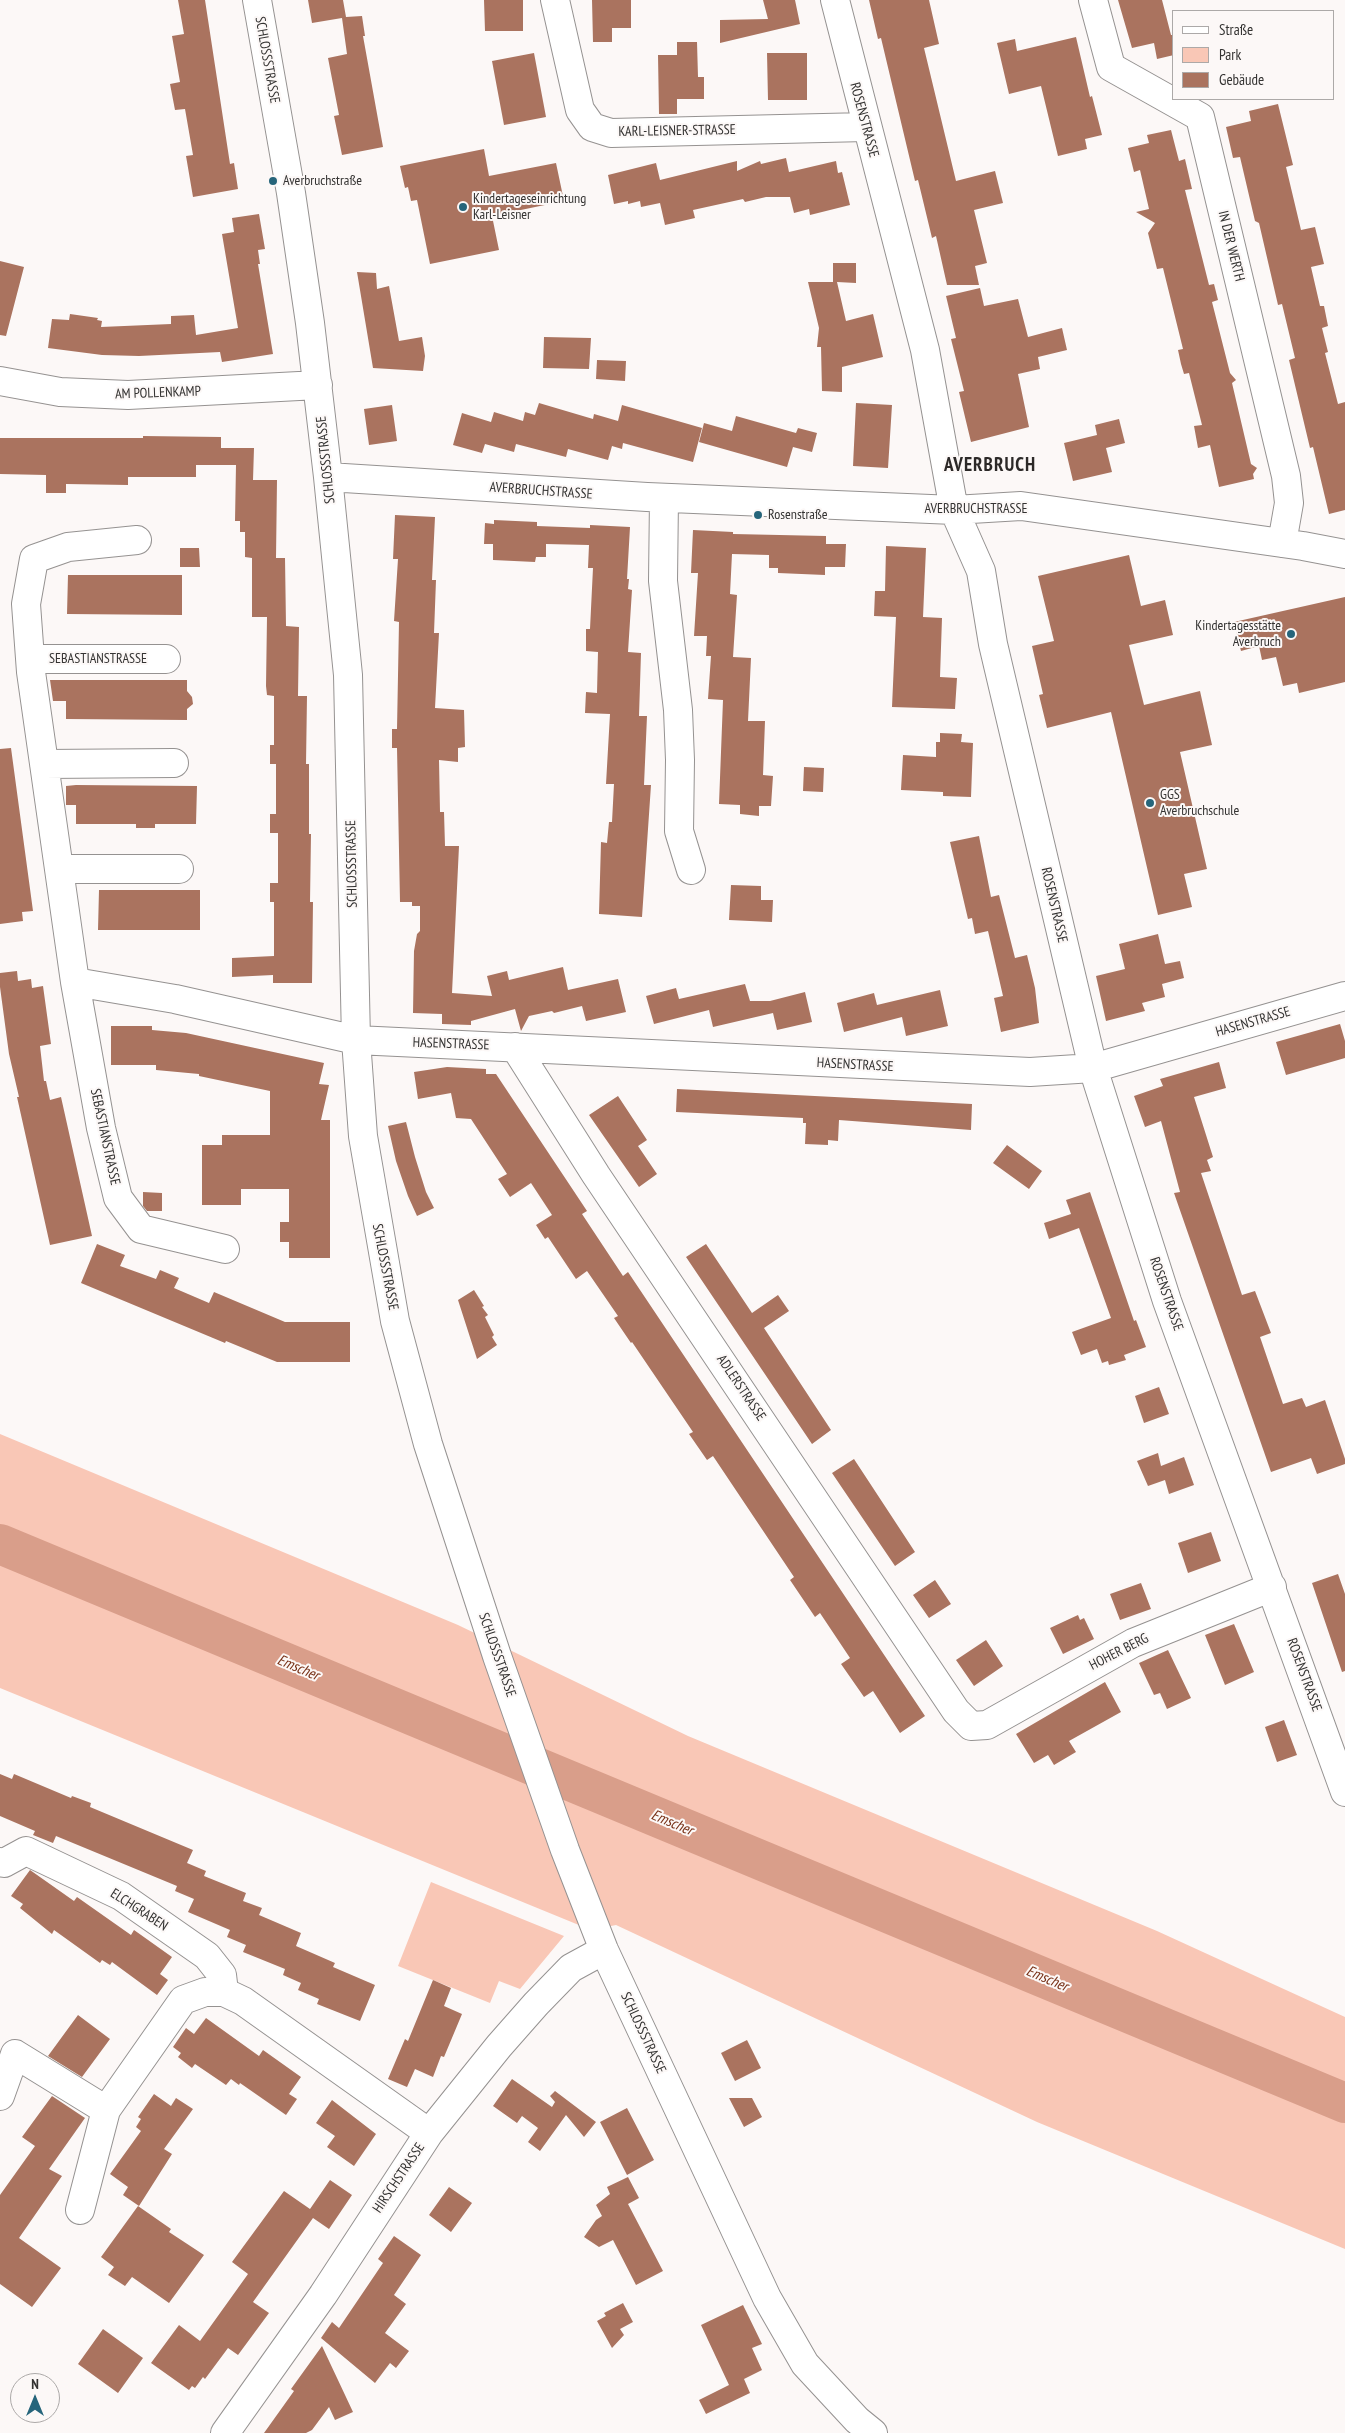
<!DOCTYPE html>
<html>
<head>
<meta charset="utf-8">
<style>
  body { margin:0 }
  #map { position:relative; width:1345px; height:2433px; overflow:hidden; background:#fcf8f7; font-family:"PT Sans Narrow",sans-serif }
  canvas { display:block }
  .legend { position:absolute; left:1172px; top:10px; width:162px; height:90px; box-sizing:border-box; background:#fcf8f7; border:1px solid #aca9a8; margin:0; padding:6px 9px; list-style:none; font-size:15px; color:#343332 }
  .legend li { display:flex; align-items:center; gap:10px; height:25px }
  .legend b { width:25px; border:1px solid #aca9a8 }
  .north { position:absolute; left:10px; top:2373px; width:50px; height:50px; box-sizing:border-box; background:#fcf8f7; border:1px solid #aca9a8; border-radius:50%; rotate:0deg; font-size:14px; font-weight:700; line-height:20px; text-align:center; color:#343332 }
  .north::after { content:''; display:block; margin:auto; width:18px; height:22px; background:#26657b; clip-path:polygon(50% 0,100% 100%,50% 72%,0 100%) }
</style>
</head>
<body>
<div id="map">
<canvas width="1345" height="2433"></canvas>
<ul class="legend">
<li><b style="height:6px;background:#fff"></b>Straße</li>
<li><b style="height:14px;background:#f9c7b6"></b>Park</li>
<li><b style="height:14px;background:#aa735f"></b>Gebäude</li>
</ul>
<div class="north">N</div>
</div>
<script>
const c = document.querySelector('canvas').getContext('2d');
c.lineJoin = 'round';
function paint(path, color) {
  c.fillStyle = color;
  c.fill(path, 'evenodd');
}
function toPath(rows) {
  const path = new Path2D();
  for (const r of rows) {
    path.moveTo(r[0], r[1]);
    for (let i = 2; i < r.length; i += 2) path.lineTo(r[i], r[i + 1]);
  }
  return path;
}
function stroke(path, color, width, dash) {
  c.strokeStyle = color;
  c.lineWidth = width;
  c.lineCap = dash ? 'butt' : 'round';
  c.setLineDash(dash || []);
  c.stroke(path);
}
function write(font, color, halo, rows, align = 'center') {
  c.font = font + ' "PT Sans Narrow",sans-serif';
  c.lineWidth = 4;
  c.setLineDash([]);
  c.textBaseline = 'middle';
  c.strokeStyle = halo;
  c.fillStyle = color;
  for (const [text, x, y, turn = 0] of rows) {
    c.save();
    c.translate(x, y);
    c.rotate((+turn || 0) * Math.PI / 180);
    c.textAlign = isNaN(turn) ? turn : align;
    if (halo) c.strokeText(text, 0, 0);
    c.fillText(text, 0, 0);
    c.restore();
  }
}
const green = toPath([
  [0,1434,458,1625,688,1736,1157,1931,1345,2017,1345,2249,1037,2122,616,1925,591,1930,0,1688],
  [431,1882,564,1936,520,1989,499,1981,490,2003,398,1966]
]);
const river = toPath([
  [0,1544,1345,2103]
]);
const building = toPath([
  [178,0,205,0,230,164,234,163,238,189,193,197,186,156,193,155,185,109,175,110,170,84,180,82,172,36,184,34],
  [308,0,343,0,346,17,362,16,365,36,363,36,383,147,342,155,334,116,339,115,328,58,347,54,342,18,312,23],
  [484,0,523,0,523,31,485,31],
  [592,0,631,0,631,28,612,28,612,42,593,42],
  [763,0,795,0,800,24,720,43,720,20,768,19],
  [869,0,929,0,939,44,924,48,956,181,995,171,1003,203,974,210,987,263,975,266,979,285,947,285,936,236,932,238,918,180,915,181,881,38,878,39],
  [1118,0,1162,0,1171,35,1174,35,1174,55,1157,59,1154,43,1132,48],
  [1076,37,1090,97,1092,96,1102,135,1085,139,1087,149,1058,156,1041,86,1009,94,997,43,1015,39,1017,51],
  [677,42,697,42,698,77,704,77,704,99,677,99,677,114,659,114,658,55,677,55],
  [534,53,546,117,504,125,492,61],
  [767,53,807,53,807,100,768,100],
  [1278,104,1293,165,1286,167,1301,230,1315,227,1324,264,1311,267,1320,306,1324,306,1328,326,1322,328,1328,352,1325,353,1338,404,1345,402,1345,510,1329,514,1313,447,1310,448,1289,360,1295,358,1282,304,1278,305,1259,223,1255,221,1240,157,1233,158,1226,127,1251,121,1249,111],
  [1171,130,1179,161,1185,159,1192,189,1185,190,1209,285,1214,284,1218,300,1212,302,1230,373,1236,380,1232,383,1251,464,1257,468,1253,474,1254,479,1219,487,1210,445,1198,448,1194,426,1202,425,1189,373,1184,374,1181,364,1178,350,1183,349,1163,268,1157,269,1148,233,1155,223,1136,212,1149,209,1140,170,1134,172,1128,148,1149,143,1147,135],
  [484,149,489,176,556,163,564,201,492,216,499,250,430,264,417,200,411,201,408,187,405,188,400,166],
  [786,158,789,172,836,161,838,173,842,172,850,205,810,215,809,209,794,213,790,197,766,197,745,202,743,199,693,210,695,218,665,225,660,203,641,207,640,201,628,204,628,201,614,204,608,175,656,163,660,180,737,161,737,171,760,161,761,164],
  [259,214,265,249,258,250,260,264,258,264,273,354,222,362,220,352,139,356,102,355,48,348,52,319,69,320,70,314,98,318,97,320,102,321,101,327,171,324,171,316,194,315,196,335,238,328,222,234,234,232,232,218],
  [0,261,24,267,6,336,0,335],
  [833,263,856,263,856,283,837,282,846,321,873,314,883,357,842,367,842,392,822,391,821,347,817,347,819,328,808,282,833,282],
  [357,272,376,273,377,289,389,286,399,341,422,337,425,356,423,371,373,368],
  [980,288,984,306,1018,299,1028,337,1062,328,1067,350,1038,357,1040,369,1018,374,1029,427,971,442,959,392,964,391,951,339,956,338,946,296],
  [544,337,591,338,589,369,543,368],
  [597,360,626,361,625,381,596,379],
  [539,403,593,419,594,414,618,421,622,405,702,428,693,462,623,443,622,449,612,446,608,460,568,449,566,457,516,444,514,452,485,444,482,453,453,445,462,413,491,422,494,412,523,421,525,412,535,415],
  [856,403,892,405,888,468,853,466],
  [392,405,397,441,369,445,364,409],
  [736,416,796,433,798,428,817,433,812,452,793,447,787,467,699,442,704,423,732,431],
  [1119,419,1125,443,1106,448,1112,472,1073,481,1064,443,1097,435,1095,425],
  [143,436,221,437,221,448,254,448,253,480,277,480,276,558,285,558,286,626,299,627,298,696,307,696,306,764,309,764,309,834,311,834,310,902,313,902,312,983,273,983,273,975,232,977,232,958,274,956,274,902,270,902,270,883,278,883,278,833,270,833,270,814,276,814,276,764,270,764,270,745,274,745,274,696,267,695,266,686,267,617,252,617,252,558,245,557,245,532,240,532,240,521,235,521,236,465,196,465,196,477,128,477,128,485,66,484,66,493,46,493,46,475,0,474,0,438,143,438],
  [395,515,435,517,432,580,436,580,434,633,439,633,435,708,464,710,465,747,458,748,458,762,439,760,440,812,444,812,445,846,459,846,452,993,492,996,487,976,507,971,509,980,563,967,568,990,618,979,626,1012,586,1021,582,1006,554,1013,552,1011,529,1016,521,1031,515,1009,471,1021,471,1025,442,1024,442,1014,413,1013,414,951,417,934,420,931,420,906,412,906,412,902,400,902,397,748,392,748,392,729,397,729,399,622,394,621,398,559,393,559],
  [494,520,537,522,537,526,590,528,590,525,630,527,627,579,629,579,628,589,632,590,628,652,641,653,639,716,647,716,644,785,651,785,642,917,599,914,601,842,607,843,609,822,612,822,614,784,606,784,610,714,585,713,586,692,597,693,598,652,586,651,586,629,590,629,593,568,588,568,589,545,546,544,546,557,536,557,535,562,493,560,493,544,484,544,485,523,494,524],
  [693,530,733,532,733,534,826,536,826,544,846,544,845,567,825,567,825,575,778,573,778,568,769,568,769,555,732,554,730,594,737,595,733,657,751,658,748,721,765,721,763,775,773,776,771,806,759,806,759,816,740,814,740,805,719,804,723,700,708,699,711,656,706,656,707,636,694,636,698,573,691,573],
  [886,546,926,548,923,617,942,618,940,677,957,678,955,709,892,707,896,617,874,616,875,591,885,591],
  [180,548,199,548,200,567,180,567],
  [1129,555,1141,606,1165,600,1173,635,1129,645,1144,705,1200,691,1212,745,1180,752,1207,869,1184,874,1192,907,1158,915,1111,712,1047,728,1039,695,1043,694,1032,646,1054,641,1038,576],
  [68,575,182,575,182,615,67,614],
  [1345,597,1345,682,1299,693,1297,683,1283,686,1276,657,1262,660,1259,646,1241,651,1234,622],
  [50,680,187,680,187,691,192,697,193,704,187,709,187,720,66,719,66,701,53,701],
  [940,733,962,734,961,742,973,743,971,797,943,796,943,792,901,790,903,755,936,757,936,742,940,742],
  [11,748,33,911,22,912,23,921,0,924,0,749],
  [804,767,824,768,823,792,803,791],
  [76,785,197,786,196,824,155,824,155,828,136,828,136,824,76,824,76,805,66,805,66,786],
  [979,836,991,897,999,895,1015,958,1027,955,1035,988,1039,1023,1001,1032,994,998,1003,996,988,931,975,934,972,918,968,919,950,842],
  [731,885,761,886,761,900,773,900,772,922,729,920],
  [99,890,200,890,200,930,98,930],
  [1158,934,1165,964,1180,961,1184,978,1162,984,1165,997,1142,1003,1145,1011,1106,1021,1096,976,1125,969,1119,944],
  [17,971,18,981,31,979,32,988,43,986,51,1044,40,1046,44,1081,46,1081,50,1100,61,1097,92,1236,50,1245,17,1097,19,1097,9,1054,0,987,0,973],
  [745,984,750,1001,770,1001,805,992,812,1022,777,1030,773,1013,713,1027,709,1010,654,1024,646,996,676,988,679,999],
  [940,990,948,1026,906,1036,902,1017,844,1032,837,1003,874,993,877,1005],
  [1340,1024,1345,1041,1345,1058,1286,1075,1276,1042],
  [111,1026,152,1026,152,1030,186,1033,324,1063,319,1084,329,1085,321,1120,330,1120,330,1258,289,1258,289,1242,280,1242,280,1222,289,1222,289,1189,241,1189,241,1205,202,1205,202,1145,222,1145,222,1135,270,1135,270,1091,199,1076,199,1074,156,1070,156,1065,111,1065],
  [1219,1062,1226,1088,1194,1097,1213,1157,1207,1160,1211,1171,1201,1173,1242,1295,1255,1291,1271,1333,1260,1337,1283,1404,1302,1398,1306,1407,1325,1400,1345,1459,1345,1464,1317,1474,1311,1458,1271,1472,1174,1193,1180,1192,1161,1121,1145,1127,1134,1096,1163,1086,1160,1079],
  [447,1067,486,1069,486,1074,496,1074,587,1211,582,1214,623,1276,628,1272,925,1716,900,1733,873,1691,864,1697,841,1664,850,1658,820,1613,815,1617,790,1580,794,1577,713,1456,707,1460,689,1434,693,1432,632,1342,631,1343,614,1318,618,1316,587,1271,576,1279,548,1237,545,1239,536,1225,552,1215,531,1183,510,1197,498,1179,507,1174,471,1119,456,1118,451,1093,418,1099,414,1072],
  [677,1089,972,1104,971,1130,839,1120,838,1141,828,1140,828,1145,805,1144,806,1123,803,1123,803,1118,676,1112],
  [618,1096,647,1140,638,1146,657,1174,639,1187,589,1115],
  [406,1122,415,1157,426,1192,434,1208,417,1216,408,1196,396,1161,388,1126],
  [1007,1145,1042,1171,1029,1189,993,1163],
  [143,1192,162,1193,162,1211,147,1211,143,1206],
  [1090,1192,1134,1321,1136,1320,1146,1347,1124,1355,1126,1360,1109,1365,1108,1361,1102,1363,1097,1349,1081,1355,1072,1332,1111,1318,1079,1228,1049,1239,1044,1223,1071,1214,1066,1200],
  [97,1244,125,1255,120,1266,156,1279,160,1270,179,1278,174,1288,209,1303,214,1292,285,1322,350,1322,350,1362,277,1362,226,1341,225,1343,81,1283],
  [706,1244,752,1313,778,1295,789,1311,764,1328,831,1430,812,1444,686,1257],
  [474,1290,484,1306,482,1307,488,1315,485,1317,494,1335,492,1337,497,1345,477,1359,458,1300],
  [1159,1387,1169,1414,1144,1423,1135,1396],
  [1158,1453,1161,1466,1184,1457,1194,1485,1169,1494,1165,1480,1148,1486,1137,1461],
  [854,1459,915,1552,895,1566,832,1473],
  [1211,1532,1221,1561,1188,1573,1178,1543],
  [1338,1574,1345,1594,1345,1671,1342,1672,1312,1583],
  [935,1580,951,1604,929,1618,913,1595],
  [1141,1583,1151,1609,1120,1620,1110,1594],
  [1078,1615,1080,1620,1084,1618,1094,1639,1063,1654,1050,1628],
  [1234,1624,1254,1672,1225,1685,1205,1635],
  [986,1640,1003,1666,974,1686,956,1660],
  [1168,1650,1191,1698,1167,1709,1160,1693,1154,1695,1139,1663],
  [1105,1682,1121,1712,1069,1741,1076,1752,1054,1765,1048,1755,1034,1763,1016,1734],
  [1284,1720,1297,1755,1277,1762,1265,1727],
  [0,1774,12,1779,14,1774,71,1798,72,1796,91,1803,90,1807,193,1850,187,1863,206,1871,204,1876,246,1893,243,1901,262,1908,259,1915,301,1933,296,1946,335,1963,333,1967,375,1985,360,2021,317,2004,319,1999,298,1990,301,1983,283,1975,285,1969,243,1952,246,1945,227,1937,230,1930,188,1912,194,1899,175,1891,177,1886,56,1836,53,1843,33,1835,35,1831,0,1816],
  [30,1870,74,1901,77,1897,131,1935,134,1930,172,1957,160,1974,168,1980,157,1995,112,1962,110,1965,102,1960,100,1963,54,1930,52,1934,20,1908,23,1904,11,1896],
  [433,1980,451,1988,444,2006,462,2014,444,2057,441,2056,433,2077,415,2069,407,2087,388,2079,405,2039,408,2041],
  [78,2015,110,2039,82,2077,48,2056],
  [206,2018,259,2056,263,2050,301,2077,289,2094,297,2099,286,2115,240,2083,239,2085,231,2079,226,2085,195,2064,192,2068,178,2057,181,2053,173,2047,186,2028,194,2034],
  [747,2040,761,2068,735,2081,721,2053],
  [512,2079,552,2107,555,2102,550,2096,555,2091,596,2122,584,2137,566,2115,540,2151,528,2142,538,2128,522,2116,517,2123,493,2106],
  [49,2094,85,2118,49,2169,62,2176,19,2238,61,2268,32,2307,0,2284,0,2195,35,2146,22,2137,52,2096],
  [154,2094,171,2106,176,2098,193,2109,164,2149,172,2154,139,2206,123,2195,128,2187,110,2174,141,2131,136,2127,141,2119,138,2117],
  [729,2098,752,2098,762,2117,744,2127],
  [332,2100,376,2134,354,2166,327,2147,335,2136,316,2123],
  [627,2108,654,2160,627,2175,600,2122],
  [628,2177,639,2198,628,2204,663,2271,636,2285,613,2240,599,2247,584,2237,596,2220,602,2216,596,2205,610,2194,607,2187],
  [330,2180,352,2195,329,2229,313,2218,253,2302,269,2313,238,2355,228,2348,205,2379,203,2377,195,2388,192,2386,189,2390,151,2363,179,2325,200,2341,248,2274,232,2262,284,2191,310,2209],
  [449,2187,472,2203,451,2232,429,2215],
  [138,2206,171,2229,169,2232,204,2255,169,2303,132,2277,125,2286,108,2275,114,2267,101,2257],
  [394,2236,421,2255,394,2295,406,2304,385,2333,409,2351,396,2368,390,2363,375,2383,321,2338,332,2322,339,2328,383,2263,378,2259],
  [623,2303,633,2322,620,2329,624,2335,612,2348,597,2321,606,2316,604,2313],
  [743,2305,762,2344,752,2348,762,2370,744,2379,750,2393,706,2414,699,2400,729,2385,701,2325],
  [103,2329,143,2358,118,2393,78,2364],
  [322,2346,353,2412,335,2420,329,2407,312,2430,306,2433,264,2433,294,2391,291,2389]
]);
const minor = toPath([
  [257,0,291,193,310,323,328,477,348,675,356,1040,363,1136,395,1321,428,1444,497,1656,565,1850,604,1950,767,2298,805,2364,857,2420,873,2433],
  [555,0,580,110,592,127,611,133,866,127],
  [835,0,925,350,954,510,981,571,993,644,1093,1068,1167,1301,1345,1792],
  [1093,0,1111,67,1200,117,1286,476,1289,503,1282,543],
  [0,381,60,392,128,395,318,385],
  [328,477,647,497,954,510,1021,506,1303,546,1345,554],
  [664,498,663,581,678,710,680,760,679,831,691,870],
  [137,540,68,547,34,559,26,604,31,672,75,982,101,1128,118,1198,141,1229,225,1249],
  [30,659,166,659],
  [44,764,174,763],
  [59,869,179,869],
  [75,982,175,999,356,1040,1030,1072,1093,1068,1345,996],
  [515,1047,596,1175,956,1711,971,1726,987,1725,1133,1643,1272,1587],
  [0,1862,4,1863,26,1851,121,1896,207,1956,222,1975,224,1992],
  [0,2096,15,2054,106,2110],
  [80,2210,106,2110,183,2000,205,1992,224,1992,243,2001,429,2133],
  [225,2433,323,2295,429,2133,499,2046,536,2004,571,1968,604,1950]
]);
const markers = [
  [273,181,5,"#26657b"],
  [463,207,5,"#26657b"],
  [758,515,5,"#26657b"],
  [1291,634,5,"#26657b"],
  [1150,803,5,"#26657b"]
];
const streetNames = [
  ["SCHLOSSSTRASSE",267,60,80],
  ["ROSENSTRASSE",864,120,75],
  ["KARL-LEISNER-STRASSE",677,131,-1],
  ["IN DER WERTH",1231,246,76],
  ["AM POLLENKAMP",158,393,-2],
  ["SCHLOSSSTRASSE",326,460,-96],
  ["AVERBRUCHSTRASSE",541,491,4],
  ["AVERBRUCHSTRASSE",976,509],
  ["SEBASTIANSTRASSE",98,659],
  ["SCHLOSSSTRASSE",352,864,-91],
  ["ROSENSTRASSE",1054,905,77],
  ["HASENSTRASSE",1253,1022,-16],
  ["HASENSTRASSE",451,1044,2],
  ["HASENSTRASSE",855,1065,3],
  ["SEBASTIANSTRASSE",105,1137,78],
  ["SCHLOSSSTRASSE",385,1267,79],
  ["ROSENSTRASSE",1166,1294,71],
  ["ADLERSTRASSE",741,1388,56],
  ["HOHER BERG",1119,1652,-27],
  ["SCHLOSSSTRASSE",497,1655,71],
  ["ROSENSTRASSE",1304,1675,70],
  ["ELCHGRABEN",139,1910,33],
  ["SCHLOSSSTRASSE",643,2033,65],
  ["HIRSCHSTRASSE",399,2178,-56]
];
const poiNames = [
  ["Averbruchstraße",283,181],
  ["Kindertageseinrichtung",473,199],
  ["Karl-Leisner",473,215],
  ["Rosenstraße",768,515],
  ["Kindertagesstätte",1281,626,"right"],
  ["Averbruch",1281,642,"right"],
  ["GGS",1160,795],
  ["Averbruchschule",1160,811]
];
const waterNames = [
  ["Emscher",298,1668,23],
  ["Emscher",672,1823,23],
  ["Emscher",1047,1979,23]
];
const districtNames = [
  ["AVERBRUCH",990,466]
];
paint(green, '#f9c7b6');
stroke(river, '#d99e8a', 40);
paint(building, '#aa735f');
stroke(minor, '#959291', 30);
stroke(minor, '#fff', 28);
for (const [x, y, r, color] of markers) {
  const dot = new Path2D();
  dot.arc(x, y, r, 0, 2 * Math.PI);
  c.fillStyle = color;
  c.fill(dot);
  stroke(dot, '#fcf8f7', 2);
}
write('14px', '#343332', '#fcf8f7', streetNames);
write('14px', '#343332', '#fcf8f7', poiNames, 'left');
write('italic 15px', '#783117', '#fcf8f7', waterNames);
c.letterSpacing = '1px';
write('bold 19px', '#2c2928', '#fcf8f7', districtNames);
c.letterSpacing = '0px';
</script>
</body>
</html>
